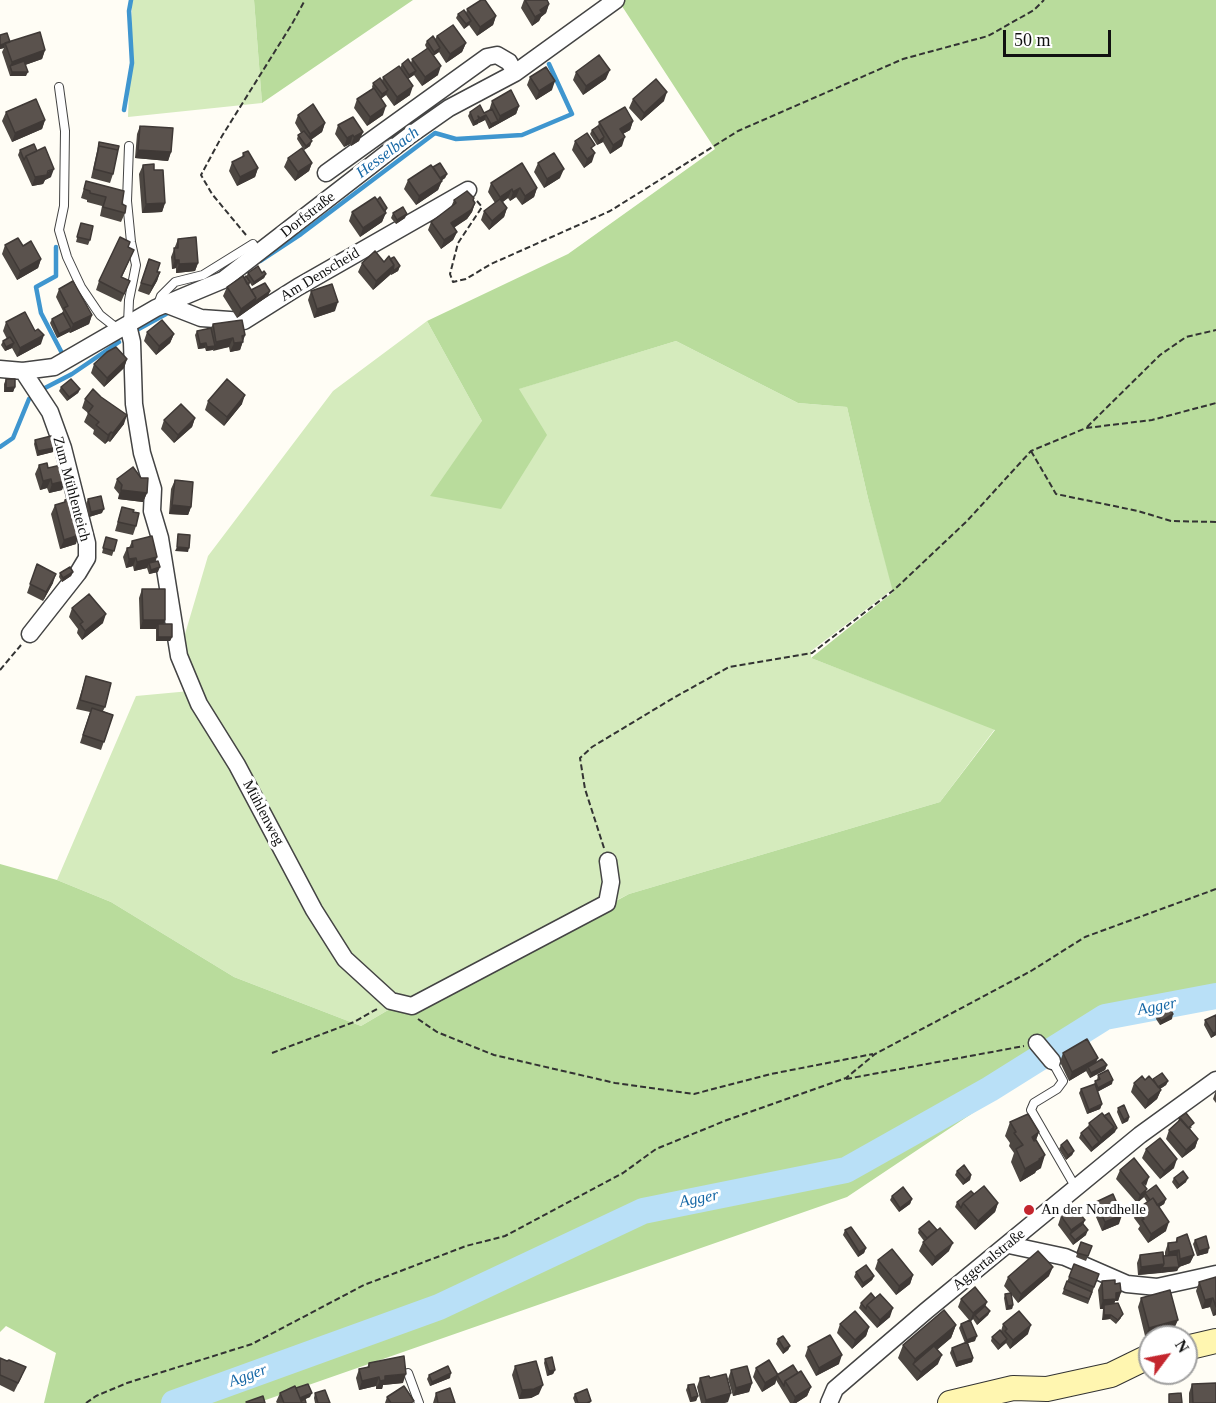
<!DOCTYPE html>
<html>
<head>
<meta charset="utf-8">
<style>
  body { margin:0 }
  #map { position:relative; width:1216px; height:1403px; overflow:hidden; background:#fffdf5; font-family:Georgia,serif }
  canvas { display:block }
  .north { position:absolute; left:1138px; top:1325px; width:60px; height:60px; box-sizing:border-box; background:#fff; border:2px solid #a0a0a0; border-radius:50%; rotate:58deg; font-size:16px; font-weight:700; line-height:24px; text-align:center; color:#111 }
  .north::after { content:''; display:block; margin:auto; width:21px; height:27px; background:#c4262e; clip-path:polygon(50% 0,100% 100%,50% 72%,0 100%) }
  .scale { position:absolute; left:1003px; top:30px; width:108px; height:27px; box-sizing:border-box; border:3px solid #111; border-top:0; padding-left:8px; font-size:18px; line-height:21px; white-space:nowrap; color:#111; -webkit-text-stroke:4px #fff; paint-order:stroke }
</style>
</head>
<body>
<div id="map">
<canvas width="1216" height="1403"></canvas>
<div class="north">N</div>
<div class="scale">50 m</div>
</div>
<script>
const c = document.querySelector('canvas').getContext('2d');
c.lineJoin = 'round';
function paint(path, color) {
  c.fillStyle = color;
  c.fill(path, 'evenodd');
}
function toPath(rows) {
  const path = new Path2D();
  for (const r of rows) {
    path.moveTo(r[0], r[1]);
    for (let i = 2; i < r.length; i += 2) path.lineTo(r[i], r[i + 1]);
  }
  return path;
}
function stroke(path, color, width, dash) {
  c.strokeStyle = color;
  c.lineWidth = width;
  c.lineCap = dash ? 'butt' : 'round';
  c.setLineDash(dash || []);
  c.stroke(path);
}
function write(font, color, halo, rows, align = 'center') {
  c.font = font + ' Georgia,serif';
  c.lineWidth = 6;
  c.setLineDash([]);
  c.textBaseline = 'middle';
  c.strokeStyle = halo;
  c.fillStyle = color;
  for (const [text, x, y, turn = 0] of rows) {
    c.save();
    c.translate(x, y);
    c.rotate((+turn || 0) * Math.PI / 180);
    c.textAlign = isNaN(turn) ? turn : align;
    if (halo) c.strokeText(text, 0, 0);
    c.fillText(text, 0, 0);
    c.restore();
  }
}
const green = toPath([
  [132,0,254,0,262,103,128,117],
  [427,321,482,421,518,389,676,341,798,403,847,407,868,498,893,589,811,651,811,658,995,729,940,802,629,894,412,1003,391,999,346,958,316,909,180,651,208,556,333,391],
  [190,691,312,910,395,1006,361,1026,234,977,111,902,57,880,136,696]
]);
const forest = toPath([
  [254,0,413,0,262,103],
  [618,0,1216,0,1216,989,1103,1026,847,1197,257,1403,44,1403,56,1353,6,1326,0,1332,0,864,57,880,111,902,234,977,361,1026,395,1006,449,990,629,894,940,802,995,730,811,658,893,592,868,498,847,407,798,403,676,341,519,389,547,435,501,509,430,496,482,421,427,321,568,254,715,149]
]);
const stream = toPath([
  [124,110,132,63,129,11,131,0],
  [56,247,56,276,36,287,41,313,63,355],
  [260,261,301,234,435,133,456,139,522,135,572,114,549,64],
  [135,331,166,314],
  [43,389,72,374,119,342],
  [0,447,13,438,29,399]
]);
const river = toPath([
  [174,1403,439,1307,643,1211,846,1170,990,1089,1105,1017,1216,996]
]);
const path = toPath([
  [477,201,482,207,458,243,450,274,453,282,466,279,491,264,610,211,738,131,903,59,988,36,1034,10,1044,0],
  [246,235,212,194,201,175,222,136,292,24,305,0],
  [1087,427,1160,355,1186,337,1216,330],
  [1031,451,1056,494,1138,511,1171,521,1216,522],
  [0,670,21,645],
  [604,848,585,789,580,758,592,747,675,697,729,667,812,653,895,589,967,521,1031,451,1086,428,1152,420,1216,403],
  [418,1019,437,1032,494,1055,615,1083,694,1094,771,1074,873,1054],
  [272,1053,354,1022,377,1009],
  [846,1079,1024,1046],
  [86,1403,96,1396,127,1383,252,1344,364,1285,466,1246,505,1236,623,1173,656,1149,727,1120,846,1078,875,1054,1031,971,1085,937,1216,889]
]);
const service = toPath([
  [59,87,65,131,64,206,59,230,67,257,81,287,100,315,119,330],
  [157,307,161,296,175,282,203,275,253,244],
  [128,324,129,300,136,265,131,242,127,201,129,146],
  [1052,1061,1063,1081,1057,1089,1034,1103,1031,1110,1076,1188],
  [408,1373,419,1403]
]);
const minor = toPath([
  [326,173,487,57,497,55,509,62,515,73],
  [165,304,201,318,244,321,298,287,468,190],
  [128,325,132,342,134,404,142,453,153,489,152,511,160,538,179,656,199,704,237,765,314,910,345,959,391,1001,412,1006,607,903,611,882,608,861],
  [0,369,23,371,54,367,156,308,223,280,409,136,449,108,515,73,616,0],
  [23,371,50,412,63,448,87,543,87,558,78,573,30,634],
  [1037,1043,1052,1061],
  [1009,1245,1065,1257,1127,1284,1157,1287,1216,1274],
  [829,1403,835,1389,926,1311,1140,1135,1216,1080]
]);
const secondary = toPath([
  [1186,1348,1216,1341],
  [950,1403,1013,1388,1047,1389,1111,1375,1150,1356]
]);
const wall = toPath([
  [524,0,549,4,546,13,541,17,539,21,532,26,521,8],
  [467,9,496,16,493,25,477,36,469,25,464,29,456,18,458,14,466,13],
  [0,35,10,42,45,50,42,59,25,65,26,76,10,76,2,52,4,48,0,49],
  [437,36,466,43,462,52,446,63,439,52,433,56,438,75,422,86,414,75,408,79,410,95,394,106,386,95,381,99,383,115,367,126,354,108,357,99,373,89,372,87,373,83,382,81,383,77,400,68,402,64,411,63,412,59,427,49,425,45,427,41,435,39],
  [576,72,606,79,583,95,573,80],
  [530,77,552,90,536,100,527,85],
  [633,99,664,101,641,121,629,108],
  [492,101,519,106,516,114,489,129,485,120,473,126,468,116,470,112,484,113,489,111],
  [6,112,45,120,42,129,12,142,2,121],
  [298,115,325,123,322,132,311,140,310,146,304,150,297,139,298,135,301,133,295,123],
  [633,121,630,130,623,134,622,146,610,154,603,142,597,145,590,134,592,130,598,126,599,122],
  [338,125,363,132,359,141,351,146,350,144,344,147,335,134],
  [140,126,171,152,168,161,135,158,137,134],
  [575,141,592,162,584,168,572,150],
  [99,142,118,150,113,174,110,183,91,178],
  [20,150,37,151,51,177,45,180,43,184,32,186,18,155],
  [243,153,258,168,255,177,237,186,229,171,232,162,242,157],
  [288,158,312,163,309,171,295,181,284,167],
  [538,163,560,178,544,188,534,172],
  [143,165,154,170,165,203,162,212,142,213,139,174],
  [433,167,447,174,445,178,441,181,438,190,416,205,404,189,408,180],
  [86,181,122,204,125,213,121,222,100,216,102,206,87,202,87,200,81,198],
  [491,183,537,188,534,197,522,205,516,197,510,201,508,198,503,202,507,208,504,217,489,230,481,220,484,211,495,203,488,192],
  [474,198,473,201,475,203,472,212,467,219,454,227,457,232,453,240,441,249,428,230,431,222,451,207,454,200],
  [377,200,387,208,382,222,360,237,349,221,352,212],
  [393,213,405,218,396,224,391,218],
  [81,223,90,240,88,245,76,242],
  [178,239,198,263,195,271,176,273,176,268,172,269,171,257],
  [130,242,128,247,134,250,122,277,130,281,121,302,96,290,99,281],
  [5,245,23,246,41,259,38,268,17,280,2,254],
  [149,259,157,272,160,272,157,281,149,295,138,291],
  [390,259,400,266,398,271,391,275,391,274,373,290,358,272,362,263,384,262],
  [248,273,262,273,266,274,264,278,252,286,250,283,249,286,251,290,270,291,268,296,237,318,223,296,227,287,246,277],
  [59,289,92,315,89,324,70,333,69,332,57,338,50,323,52,319,62,313,63,311,56,297],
  [311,291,335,311,314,318,308,300],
  [6,322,41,344,17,357,12,348,5,351,1,345,3,341,7,339,3,331],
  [213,324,245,335,240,350,230,352,229,347,206,351,205,348,198,349,195,335,197,331,211,328],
  [147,332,174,334,170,343,156,355,144,341],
  [127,359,124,368,104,387,91,373,94,364],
  [6,379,15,387,13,392,4,392,4,384],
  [61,387,80,389,78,393,67,401,59,391],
  [85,399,124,424,110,442,108,441,105,444,93,434,94,430,84,422,88,413,82,408],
  [208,401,242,404,224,426,205,410],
  [195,418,192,427,174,443,161,429,164,420],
  [35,440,53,452,37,456,34,444],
  [39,465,48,468,65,481,62,490,49,493,47,488,40,490,35,474],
  [141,478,147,493,143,502,118,499,119,494,114,488,117,479],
  [175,480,191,507,188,515,169,514,171,489],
  [88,499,102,513,89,517,86,504],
  [65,500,76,544,60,549,51,514,55,505,64,503],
  [122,507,133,512,136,526,133,535,115,531],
  [106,537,117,540,112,556,102,553],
  [132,541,155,561,158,572,149,574,147,568,134,571,133,566,126,568,123,557,127,548,129,548],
  [37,564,53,583,43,601,27,593],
  [73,572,71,576,62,582,59,577,60,573],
  [142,589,165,620,163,624,172,637,170,641,156,641,156,629,140,629,139,598],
  [72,608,103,623,82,640,77,633,78,629,69,617],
  [86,676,105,707,103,711,113,715,101,750,80,743,90,712,76,709],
  [1157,1015,1172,1019,1160,1025,1156,1019],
  [1216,1015,1216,1035,1211,1038,1204,1025,1205,1020],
  [1063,1053,1107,1065,1105,1070,1090,1078,1086,1071,1069,1081,1060,1062],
  [1098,1075,1112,1084,1097,1092,1102,1104,1100,1109,1087,1114,1079,1093,1081,1089,1094,1085,1095,1081,1097,1080],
  [1145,1080,1168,1081,1166,1085,1160,1089,1161,1090,1157,1099,1145,1109,1131,1092,1134,1083],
  [1216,1090,1216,1103,1213,1099],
  [1118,1108,1129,1117,1128,1121,1122,1124,1117,1112],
  [1179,1118,1192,1127,1190,1129,1198,1139,1195,1148,1182,1158,1166,1139,1169,1130,1178,1122],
  [1010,1122,1039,1132,1036,1140,1041,1168,1036,1171,1035,1173,1020,1182,1011,1162,1014,1153,1009,1146,1010,1143,1005,1136],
  [1089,1123,1115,1132,1091,1152,1079,1138,1081,1133,1088,1127],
  [1061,1145,1074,1151,1072,1155,1066,1160,1059,1149],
  [1146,1149,1174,1168,1160,1179,1142,1158],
  [1120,1170,1145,1186,1146,1192,1166,1199,1164,1204,1159,1207,1166,1231,1148,1243,1138,1229,1140,1226,1134,1218,1137,1209,1147,1202,1144,1197,1137,1203,1116,1179],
  [957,1171,971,1175,970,1180,963,1185,955,1175],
  [1174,1178,1186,1182,1177,1189,1172,1182],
  [892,1196,912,1199,910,1204,899,1212,890,1200],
  [957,1202,998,1203,995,1212,975,1230,955,1207],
  [1096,1202,1119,1224,1102,1231,1093,1210],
  [1061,1216,1085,1220,1083,1224,1086,1235,1073,1245,1058,1225],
  [919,1229,949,1251,932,1266,919,1251,923,1242,924,1241,918,1233],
  [845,1230,866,1248,864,1253,858,1257,843,1235],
  [1177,1238,1194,1255,1190,1263,1179,1267,1177,1271,1138,1275,1137,1263,1140,1255,1165,1256,1165,1252,1168,1243,1175,1243],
  [1195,1240,1208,1253,1197,1256,1193,1244],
  [1081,1242,1092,1246,1086,1261,1076,1257],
  [878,1260,913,1275,910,1284,896,1295,875,1269],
  [856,1272,874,1276,872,1280,862,1288,854,1277],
  [1099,1274,1088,1304,1062,1294,1069,1277],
  [1049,1276,1018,1303,1011,1294,1013,1305,1012,1309,1006,1310,1004,1298,1005,1294,1010,1293,1004,1286,1008,1277],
  [1216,1277,1216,1315,1213,1316,1210,1307,1202,1309,1196,1291,1199,1282],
  [1102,1281,1115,1284,1121,1292,1118,1301,1115,1301,1114,1304,1121,1318,1116,1324,1110,1319,1102,1320,1103,1309,1100,1309,1098,1290],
  [871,1293,890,1317,877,1328,859,1308,861,1303],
  [1141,1298,1174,1329,1145,1336,1138,1307],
  [961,1299,985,1306,990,1311,988,1315,977,1325,973,1319,971,1321,975,1341,968,1343,973,1358,972,1362,956,1367,950,1353,952,1348,965,1343,959,1328,961,1324,969,1320,958,1307],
  [840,1324,869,1327,866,1336,852,1349,837,1333],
  [1003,1324,1028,1334,1010,1349,1006,1343,998,1350,991,1341,992,1337,1001,1331],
  [956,1325,951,1338,937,1350,938,1364,917,1381,898,1358,903,1345],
  [778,1339,790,1346,788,1350,783,1354,776,1344],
  [808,1347,839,1364,816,1376,805,1356],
  [0,1358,22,1376,14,1392,0,1385],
  [545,1359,555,1370,553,1374,547,1376,544,1363],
  [369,1363,403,1383,383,1385,382,1389,376,1389,376,1386,359,1390,356,1378,359,1369,367,1368],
  [515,1366,539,1394,531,1398,519,1399,512,1375],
  [756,1368,811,1387,807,1396,796,1403,790,1403,776,1380,775,1384,762,1392,753,1377],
  [731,1370,752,1383,749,1392,733,1396,728,1379],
  [429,1375,450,1378,430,1386,427,1379],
  [700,1378,710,1378,728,1402,724,1403,701,1403,697,1387],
  [1192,1384,1216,1403,1189,1403,1189,1393],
  [688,1385,698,1396,696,1401,690,1402,686,1390],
  [296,1388,310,1397,301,1401,306,1403,277,1403,276,1402,280,1393],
  [315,1393,330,1403,315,1403,314,1398],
  [436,1393,455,1403,433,1403],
  [575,1394,591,1403,575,1403,573,1398],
  [387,1397,413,1403,385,1403]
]);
const shadedWall = toPath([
  [549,4,546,13,541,17,539,21,532,26,535,17,540,10],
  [496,16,493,25,477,36,480,27],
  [471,21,469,25,464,29,466,24],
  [5,43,4,48,0,49,0,45],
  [466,43,462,52,446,63,450,54],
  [440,48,439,52,433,56,434,52],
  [45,50,42,59,11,70,10,66,12,62],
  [441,66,438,75,422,86,425,77],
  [610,70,606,79,583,95,586,86],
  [416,71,414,75,408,79,409,75],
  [12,72,28,72,26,76,10,76],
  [555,81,552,90,536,100,539,91],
  [413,86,410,95,394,106,397,97],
  [388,90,386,95,380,99,382,94],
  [667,92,664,101,641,121,644,113],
  [386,106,383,115,367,126,370,117],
  [519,106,516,114,489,129,491,124,498,121,500,116],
  [486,115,485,120,479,123,480,118],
  [479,119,478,124,473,126,474,122],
  [45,120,42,129,12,142,15,133],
  [633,121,630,130,617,137,620,129],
  [325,123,322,132,307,142,310,134],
  [363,132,359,141,351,146,354,137],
  [353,135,350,144,344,147,347,138],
  [604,137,603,142,597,145,599,141],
  [625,137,622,146,610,154,613,145],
  [312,141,310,146,304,150,306,146],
  [138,150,171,152,168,161,135,158],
  [595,153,592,162,584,168,587,159],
  [312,163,309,171,295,181,298,172],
  [258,168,255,177,237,186,240,177],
  [54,169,51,177,45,180,43,184,32,186,35,177],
  [564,169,560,178,544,188,547,179],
  [447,174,445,178,435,185,436,180],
  [442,181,438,190,416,205,419,196],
  [520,188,516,197,510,201,513,192],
  [537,188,534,197,522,205,525,196],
  [512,189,508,198,497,206,500,197],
  [165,203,162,212,142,213,146,204],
  [475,203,472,212,467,219,448,232,451,223],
  [507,208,504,217,489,230,492,221],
  [386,213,382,222,360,237,363,228],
  [407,214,405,218,396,224,397,220],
  [457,232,453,240,441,249,444,240],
  [41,259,38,268,17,280,20,271],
  [175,260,179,260,176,268,172,269],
  [198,263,195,271,176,273,179,264],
  [394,265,391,274,373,290,376,281],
  [400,266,398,271,391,275,393,271],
  [160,272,157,281,149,295,152,286],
  [266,274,264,278,252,286,254,282],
  [270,291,268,296,237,318,241,309,256,298],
  [338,302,335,311,314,318,317,309],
  [92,315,89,324,70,333,73,324],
  [71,328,69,332,57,338,59,334],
  [174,334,170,343,156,355,159,346],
  [44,335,41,344,17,357,20,348],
  [245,335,240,350,230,352,234,343,242,336],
  [233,338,229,347,213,351,216,342],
  [14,343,12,348,5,351,6,347],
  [206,343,205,348,198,349,200,344],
  [215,346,213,350,206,351,207,347],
  [127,359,124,368,104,387,107,378],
  [15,387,13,392,4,392,6,388],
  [80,389,78,393,67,401,69,397],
  [245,395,242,404,224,426,227,417],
  [127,415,124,424,110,442,113,433],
  [195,418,192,427,174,443,178,435],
  [111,432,108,441,105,444,108,435],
  [54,448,53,452,37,456,38,451],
  [51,479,47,488,40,490,43,481],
  [65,481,62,490,49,493,52,484],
  [121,490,147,493,143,502,118,499],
  [172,505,191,507,188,515,169,514],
  [104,509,102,513,89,517,91,512],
  [79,535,76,544,60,549,64,540],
  [177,547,189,548,188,552,175,551],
  [157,557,154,566,149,563,147,568,134,571,137,562],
  [136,558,133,566,126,568,129,559],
  [160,567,158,572,149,574,151,570],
  [73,572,71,576,62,582,63,578],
  [56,574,53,583,43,601,46,592],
  [106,614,103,623,82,640,85,631],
  [143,620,165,620,162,629,158,624,156,629,140,629],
  [158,637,172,637,170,641,156,641],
  [1173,1014,1172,1019,1160,1025,1161,1021],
  [1216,1032,1216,1035,1211,1038,1213,1033],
  [1098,1058,1094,1067,1088,1067,1086,1071,1069,1081,1072,1072],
  [1107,1065,1105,1070,1090,1078,1091,1073],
  [1113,1080,1112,1084,1097,1092,1098,1088],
  [1168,1081,1166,1085,1157,1091,1158,1087],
  [1161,1090,1157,1099,1145,1109,1148,1100],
  [1102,1104,1100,1109,1087,1114,1089,1110],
  [1129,1117,1128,1121,1122,1124,1124,1120],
  [1114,1127,1117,1128,1115,1132,1091,1152,1092,1148,1099,1142,1101,1138],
  [1039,1132,1034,1145,1032,1137],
  [1198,1139,1195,1148,1182,1158,1186,1150],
  [1074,1151,1072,1155,1066,1160,1068,1155],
  [1045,1155,1041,1168,1036,1171,1035,1173,1020,1182,1025,1169],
  [1177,1159,1174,1168,1160,1179,1164,1171],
  [971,1175,970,1180,963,1185,965,1180],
  [1149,1177,1146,1186,1142,1183],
  [1188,1178,1186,1182,1177,1189,1179,1185],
  [1147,1189,1144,1197,1137,1203,1140,1195],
  [912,1199,910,1204,899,1212,900,1208],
  [1166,1199,1164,1204,1153,1211,1155,1207],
  [998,1203,995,1212,975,1230,978,1221],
  [1122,1215,1119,1224,1102,1231,1105,1222],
  [1085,1220,1081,1229,1070,1234,1071,1230],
  [1169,1222,1166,1231,1148,1243,1151,1234],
  [1088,1230,1086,1235,1073,1245,1075,1240],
  [953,1243,949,1251,932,1266,935,1257],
  [866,1248,864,1253,858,1257,859,1252],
  [1209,1248,1208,1253,1197,1256,1199,1251],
  [1179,1250,1176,1259,1166,1260,1169,1252],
  [1194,1255,1190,1263,1179,1267,1177,1271,1161,1273,1162,1268,1177,1267,1180,1259],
  [1164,1264,1161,1273,1138,1275,1141,1267],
  [1053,1267,1049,1276,1018,1303,1021,1294],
  [913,1275,910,1284,896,1295,899,1286],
  [874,1276,872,1280,862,1288,863,1283],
  [1121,1292,1118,1301,1115,1301,1113,1308,1104,1305,1103,1309,1100,1309,1103,1300,1116,1293],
  [1213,1298,1210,1307,1202,1309,1205,1300],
  [987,1302,984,1310,975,1315,973,1319,970,1322,973,1313],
  [1013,1305,1012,1309,1006,1310,1008,1306],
  [893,1308,890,1317,877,1328,880,1320],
  [1216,1308,1216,1315,1213,1316],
  [990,1311,988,1315,977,1325,979,1320],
  [1104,1315,1111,1315,1110,1319,1102,1320],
  [1178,1320,1174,1329,1145,1336,1149,1328],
  [956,1325,951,1338,916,1367,913,1364,915,1359],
  [1031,1325,1028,1334,1010,1349,1013,1340],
  [869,1327,866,1336,852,1349,855,1340],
  [977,1336,975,1341,965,1344,967,1340],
  [1007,1339,1006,1343,998,1350,1000,1345],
  [790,1346,788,1350,783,1354,784,1349],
  [842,1355,839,1364,816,1376,819,1368],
  [942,1355,938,1364,917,1381,921,1372],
  [973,1358,972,1362,956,1367,957,1362],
  [555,1370,553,1374,547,1376,549,1371],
  [451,1373,450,1378,430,1386,432,1382],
  [406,1374,403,1383,383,1385,382,1389,376,1389,380,1381,385,1376],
  [778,1375,775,1384,762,1392,765,1383],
  [379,1377,376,1386,359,1390,362,1381],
  [752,1383,749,1392,733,1396,736,1388],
  [543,1385,539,1394,531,1398,519,1399,522,1390],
  [811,1387,807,1396,796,1403,793,1403,795,1397],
  [312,1393,310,1397,295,1403,297,1399],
  [731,1393,728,1402,724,1403,705,1403,706,1400],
  [698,1396,696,1401,690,1402,691,1398]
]);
const building = toPath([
  [481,0,485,0,496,16,480,27,467,9,481,0],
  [525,0,547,0,549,4,540,10,542,13,535,17,525,0],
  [464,10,471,21,466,24,458,14,464,10],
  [453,25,466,43,450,54,437,36,453,25],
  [40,32,45,50,12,62,5,43,40,32],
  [7,33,10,42,0,45,0,35,7,33],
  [433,36,440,48,434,52,427,41,433,36],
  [428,48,441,66,425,77,412,59,428,48],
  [599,55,610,70,586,86,576,72,599,55],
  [408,59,416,71,409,75,402,64,408,59],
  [24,61,28,72,12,72,10,66,24,61],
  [399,66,413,86,397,97,383,77,399,66],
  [546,67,555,81,539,91,530,77,546,67],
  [380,78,388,90,382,94,373,83,380,78],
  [656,79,667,92,644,113,633,99,656,79],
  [374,88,386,106,370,117,357,99,374,88],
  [511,90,519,106,500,116,492,101,511,90],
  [36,99,45,120,15,133,6,112,36,99],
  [313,104,325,123,310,134,298,115,313,104],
  [480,105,484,113,492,109,498,121,491,124,486,115,480,118,478,116,479,119,474,122,470,112,480,105],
  [625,107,633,121,620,129,625,137,613,145,599,122,625,107],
  [353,117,363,132,354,137,353,135,347,138,338,125,353,117],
  [140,126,173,128,171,152,138,150,140,126],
  [598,126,604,137,599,141,592,130,598,126],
  [304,131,312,141,306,146,298,135,304,131],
  [587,133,595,145,591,148,595,153,587,159,575,141,587,133],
  [99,142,119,146,118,150,99,146,98,150,99,142],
  [34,144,37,151,26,156,24,160,20,150,34,144],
  [99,146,118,150,113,174,94,169,99,146],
  [45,147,54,169,48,171,47,175,35,177,26,156,45,147],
  [302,148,312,163,298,172,288,158,302,148],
  [248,151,258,168,240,177,232,162,244,156,243,153,248,151],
  [554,153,564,169,547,179,538,163,554,153],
  [440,163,447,174,440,178,433,167,440,163],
  [522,163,537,188,525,196,520,188,513,192,512,189,500,197,491,183,522,163],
  [154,164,154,170,163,170,165,203,146,204,143,165,154,164],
  [431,165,442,181,419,196,408,180,431,165],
  [86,181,124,191,122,204,126,206,125,213,103,207,106,197,90,193,90,191,84,189,86,181],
  [467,191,474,198,473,200,475,203,471,210,451,223,457,232,444,240,431,222,456,203,454,200,467,191],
  [375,197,386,213,363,228,352,212,375,197],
  [380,197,387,208,384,211,377,200,380,197],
  [500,199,507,208,492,221,484,211,500,199],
  [403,207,407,214,397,220,393,213,403,207],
  [81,223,93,226,90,240,77,237,81,223],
  [120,237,130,242,128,247,134,250,121,277,130,281,124,294,99,281,120,237],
  [196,237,198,263,179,264,179,260,175,260,174,248,178,248,178,239,196,237],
  [18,238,23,246,31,241,41,259,20,271,5,245,18,238],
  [375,251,384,262,389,256,394,265,376,281,362,263,375,251],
  [394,257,400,266,393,271,394,265,390,259,394,257],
  [149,259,160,263,157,272,160,272,152,286,141,283,149,259],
  [258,266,262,273,264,271,266,274,254,282,248,273,258,266],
  [243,276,256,298,241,309,227,287,243,276],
  [246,276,250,282,247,284,244,278,246,276],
  [73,281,92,315,73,324,64,308,68,306,59,289,73,281],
  [265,283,270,291,254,302,256,298,251,290,265,283],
  [332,284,338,302,317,309,311,291,332,284],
  [25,312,35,331,38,329,44,335,20,348,6,322,25,312],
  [63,313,71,328,59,334,52,319,63,313],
  [162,320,174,334,159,346,147,332,162,320],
  [242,320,245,335,242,336,243,342,234,343,233,338,216,342,213,324,242,320],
  [211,328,215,346,207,347,206,343,200,344,197,331,211,328],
  [10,337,14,343,6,347,3,341,10,337],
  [116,347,127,359,107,378,94,364,107,352,116,347],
  [6,379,15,379,15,387,6,388,6,379],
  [71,379,80,389,69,397,61,387,71,379],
  [227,379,245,395,227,417,208,401,227,379],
  [93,389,101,397,127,415,113,433,111,432,108,435,96,425,99,422,88,413,93,406,85,399,93,389],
  [181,404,195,418,178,435,164,420,181,404],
  [51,436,54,448,38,451,35,440,51,436],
  [47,463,48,468,61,465,65,481,52,484,51,479,43,481,39,465,47,463],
  [133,467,141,478,148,478,147,493,121,490,122,485,117,479,133,467],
  [175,480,193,482,191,507,172,505,175,480],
  [101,496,104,509,91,512,88,499,101,496],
  [70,498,79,535,64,540,55,505,65,502,65,500,70,498],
  [122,507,134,510,133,512,139,513,136,526,118,522,122,507],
  [178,534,190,535,189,548,177,547,178,534],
  [152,536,157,557,137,562,136,558,129,559,127,548,133,547,132,541,152,536],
  [106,537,117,540,114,551,103,548,106,537],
  [158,561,160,567,151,570,149,563,158,561],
  [37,564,56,574,46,592,30,584,37,564],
  [70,567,73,572,63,578,60,573,70,567],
  [142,589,165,589,165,620,143,620,142,589],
  [89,594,106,614,85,631,80,624,83,622,72,608,89,594],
  [158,624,172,624,172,637,158,637,158,624],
  [86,676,111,683,105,707,80,700,86,676],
  [92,708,113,715,104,742,83,735,92,708],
  [1169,1007,1173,1014,1161,1021,1157,1015,1169,1007],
  [1216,1015,1216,1032,1213,1033,1205,1020,1216,1015],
  [1087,1039,1098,1058,1072,1072,1063,1053,1087,1039],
  [1102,1059,1107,1065,1091,1073,1088,1067,1102,1059],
  [1108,1070,1113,1080,1098,1088,1095,1081,1100,1079,1098,1075,1108,1070],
  [1162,1073,1168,1081,1158,1087,1153,1079,1162,1073],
  [1142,1076,1145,1080,1149,1076,1161,1090,1148,1100,1134,1083,1142,1076],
  [1095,1084,1102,1104,1089,1110,1081,1089,1095,1084],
  [1124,1105,1129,1117,1124,1120,1118,1108,1124,1105],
  [1102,1113,1114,1127,1101,1138,1089,1123,1102,1113],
  [1109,1113,1117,1128,1112,1132,1114,1127,1104,1116,1109,1113],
  [1186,1113,1194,1123,1188,1128,1179,1118,1186,1113],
  [1028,1114,1039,1132,1032,1137,1034,1141,1036,1140,1045,1155,1039,1159,1040,1160,1025,1169,1016,1149,1023,1145,1014,1133,1016,1132,1010,1122,1028,1114],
  [1181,1119,1198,1139,1186,1150,1169,1130,1181,1119],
  [1088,1127,1099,1142,1092,1148,1081,1133,1088,1127],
  [1160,1138,1177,1159,1164,1171,1146,1149,1160,1138],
  [1067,1140,1074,1151,1068,1155,1061,1145,1067,1140],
  [1134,1158,1149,1177,1142,1183,1147,1189,1140,1195,1120,1170,1134,1158],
  [964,1165,971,1175,965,1180,957,1171,964,1165],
  [1183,1171,1188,1178,1179,1185,1174,1178,1183,1171],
  [1156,1185,1166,1199,1157,1205,1153,1198,1150,1200,1145,1193,1156,1185],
  [984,1186,998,1203,978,1221,963,1203,984,1186],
  [903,1187,912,1199,900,1208,892,1196,903,1187],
  [971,1191,974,1194,963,1203,961,1208,957,1202,971,1191],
  [1113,1194,1122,1215,1105,1222,1096,1202,1113,1194],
  [1153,1198,1169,1222,1151,1234,1142,1220,1144,1219,1137,1209,1153,1198],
  [1074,1207,1085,1220,1071,1230,1061,1216,1074,1207],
  [929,1221,937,1230,927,1238,919,1229,929,1221],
  [1083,1224,1088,1230,1075,1240,1070,1234,1083,1224],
  [851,1227,866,1248,859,1252,845,1230,851,1227],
  [940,1228,953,1243,935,1257,923,1242,940,1228],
  [1187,1234,1194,1255,1180,1259,1179,1250,1169,1252,1168,1243,1177,1242,1177,1238,1187,1234],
  [1206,1236,1209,1248,1199,1251,1195,1240,1206,1236],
  [1081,1242,1092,1246,1088,1256,1077,1253,1081,1242],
  [892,1249,913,1275,899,1286,878,1260,892,1249],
  [1038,1251,1053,1267,1021,1294,1008,1277,1038,1251],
  [1163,1252,1164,1264,1141,1267,1140,1255,1163,1252],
  [1177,1255,1179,1267,1162,1268,1164,1264,1163,1256,1177,1255],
  [1074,1264,1099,1274,1094,1287,1069,1277,1074,1264],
  [866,1265,874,1276,863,1283,856,1272,866,1265],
  [1216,1277,1216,1307,1213,1298,1205,1300,1199,1282,1216,1277],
  [1115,1280,1115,1284,1120,1283,1121,1292,1116,1293,1116,1299,1103,1300,1102,1281,1115,1280],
  [1067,1281,1092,1292,1089,1299,1064,1289,1067,1281],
  [975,1287,987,1302,973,1313,961,1299,975,1287],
  [1170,1290,1178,1320,1149,1328,1141,1298,1170,1290],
  [871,1293,875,1298,867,1305,866,1309,861,1303,871,1293],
  [1011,1293,1013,1305,1008,1306,1005,1294,1011,1293],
  [880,1294,893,1308,880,1320,867,1305,880,1294],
  [1118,1303,1123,1314,1118,1320,1111,1315,1104,1315,1104,1305,1118,1303],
  [985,1306,990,1311,979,1320,975,1315,985,1306],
  [944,1310,956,1325,915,1359,903,1345,944,1310],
  [855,1311,869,1327,855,1340,840,1324,855,1311],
  [1019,1311,1031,1325,1013,1340,1005,1331,1007,1329,1003,1324,1019,1311],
  [970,1320,977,1336,967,1340,961,1324,970,1320],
  [1000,1330,1007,1339,1000,1345,992,1337,1000,1330],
  [830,1335,842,1355,819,1368,808,1347,830,1335],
  [783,1336,790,1346,784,1349,778,1339,783,1336],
  [967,1342,973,1358,957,1362,952,1348,967,1342],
  [934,1346,942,1355,921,1372,913,1364,934,1346],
  [404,1356,406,1374,385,1376,385,1380,380,1381,379,1377,362,1381,359,1369,369,1367,369,1363,404,1356],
  [552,1357,555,1370,549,1371,545,1359,552,1357],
  [0,1358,7,1361,9,1360,26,1367,18,1383,0,1375,0,1358],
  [769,1360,778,1375,765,1383,756,1368,769,1360],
  [536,1361,543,1385,534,1389,522,1390,515,1366,536,1361],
  [793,1365,798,1373,785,1381,784,1386,777,1375,793,1365],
  [448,1366,451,1373,432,1382,429,1375,448,1366],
  [747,1366,752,1383,736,1388,731,1370,747,1366],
  [801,1371,811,1387,795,1397,785,1381,801,1371],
  [726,1374,731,1393,706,1400,700,1378,709,1376,710,1378,726,1374],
  [1216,1383,1216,1403,1193,1403,1192,1384,1216,1383],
  [308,1384,312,1393,300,1398,296,1388,308,1384],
  [694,1384,698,1396,691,1398,688,1385,694,1384],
  [295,1386,302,1403,284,1403,280,1393,295,1386],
  [404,1386,414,1401,411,1403,391,1403,387,1397,404,1386],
  [450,1388,455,1403,438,1403,436,1393,450,1388],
  [587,1389,591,1401,587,1403,578,1403,575,1394,587,1389],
  [325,1390,330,1403,318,1403,315,1393,325,1390],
  [1181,1393,1182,1403,1169,1403,1169,1394,1181,1393],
  [263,1396,265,1403,247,1403,246,1402,263,1396],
  [305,1399,306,1403,302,1403,301,1401,305,1399]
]);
const markers = [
  [1029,1210,6,"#c4262e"]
];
const streetNames = [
  ["Dorfstraße",308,215,-38],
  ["Am Denscheid",320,275,-31],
  ["Zum Mühlenteich",71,489,75],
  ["Mühlenweg",263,813,62],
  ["Aggertalstraße",989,1260,-39]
];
const poiNames = [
  ["An der Nordhelle",1041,1210]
];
const waterNames = [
  ["Hesselbach",388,153,-37],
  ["Agger",1157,1007,-11],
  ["Agger",699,1199,-11],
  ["Agger",248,1376,-20]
];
paint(green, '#d5ebbd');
paint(forest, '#b9dc9c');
stroke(stream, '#3f96cf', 4.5);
stroke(river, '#b9e0f7', 26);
stroke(service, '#444', 10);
stroke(minor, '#444', 19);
stroke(secondary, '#333', 26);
stroke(path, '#333', 2, [6, 3]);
stroke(service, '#fff', 8);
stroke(minor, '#fff', 16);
stroke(secondary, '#fff6b0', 24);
paint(wall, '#4d4742');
paint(shadedWall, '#3f3936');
paint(building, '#5a524d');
stroke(building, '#3f3936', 1.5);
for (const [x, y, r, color] of markers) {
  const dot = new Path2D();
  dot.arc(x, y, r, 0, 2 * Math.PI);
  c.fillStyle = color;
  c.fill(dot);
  stroke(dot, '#fff', 2);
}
write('15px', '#111', '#fff', streetNames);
write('15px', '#111', '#fff', poiNames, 'left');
write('italic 16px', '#1768a6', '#fff', waterNames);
</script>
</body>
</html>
